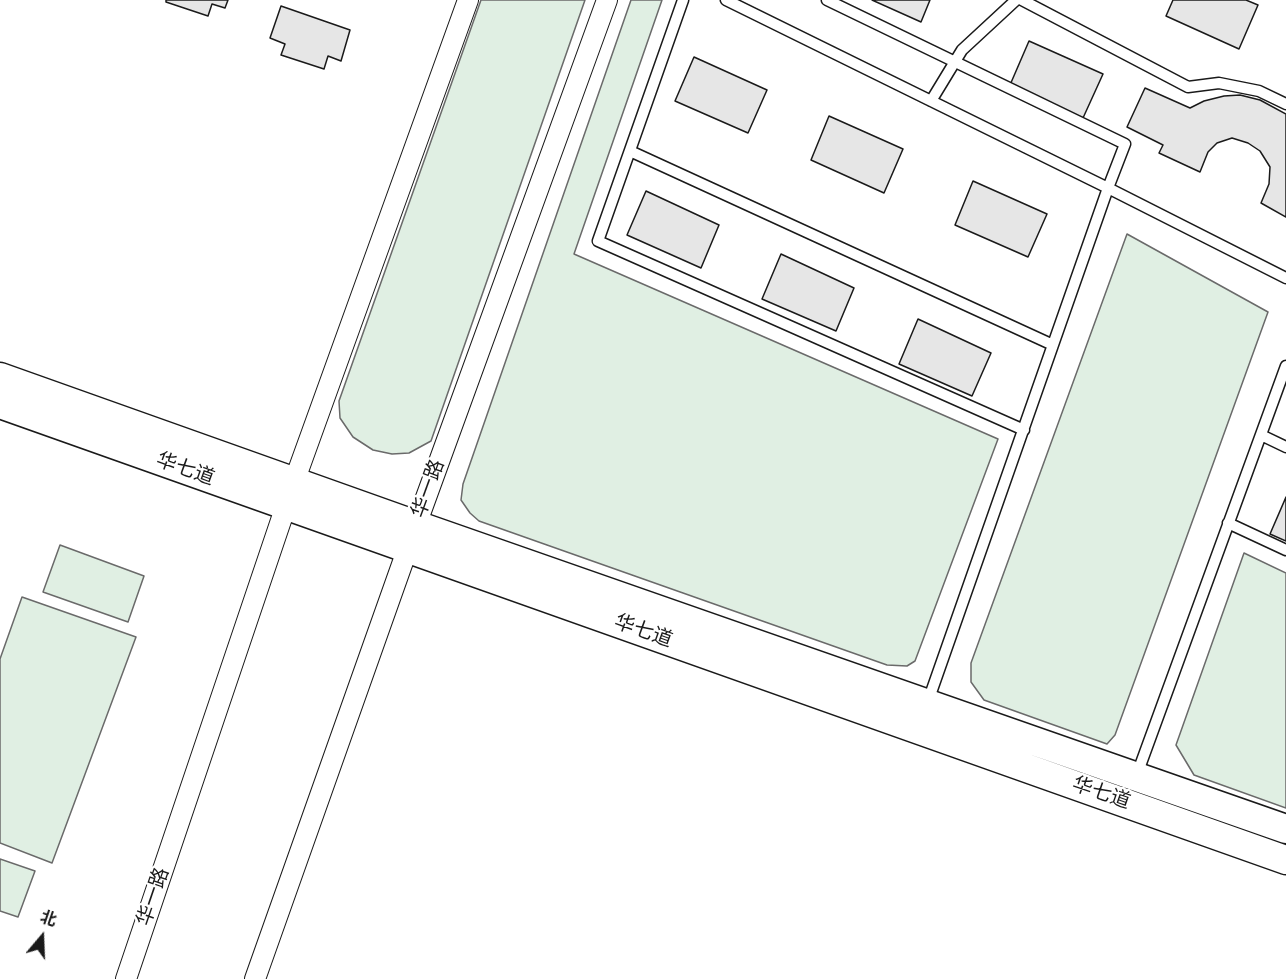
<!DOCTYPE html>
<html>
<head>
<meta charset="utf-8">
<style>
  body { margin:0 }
  #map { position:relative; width:1286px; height:979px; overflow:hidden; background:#fff; font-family:"Sofia Sans Condensed","Noto Sans SC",sans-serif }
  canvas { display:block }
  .north { position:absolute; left:12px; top:907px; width:60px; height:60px; -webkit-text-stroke:4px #fff; paint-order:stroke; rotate:19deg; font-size:16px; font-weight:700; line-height:24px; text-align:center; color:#1a1a1a }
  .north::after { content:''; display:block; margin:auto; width:21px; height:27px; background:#1a1a1a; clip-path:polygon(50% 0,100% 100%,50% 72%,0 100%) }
</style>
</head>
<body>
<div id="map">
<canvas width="1286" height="979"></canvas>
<div class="north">北</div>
</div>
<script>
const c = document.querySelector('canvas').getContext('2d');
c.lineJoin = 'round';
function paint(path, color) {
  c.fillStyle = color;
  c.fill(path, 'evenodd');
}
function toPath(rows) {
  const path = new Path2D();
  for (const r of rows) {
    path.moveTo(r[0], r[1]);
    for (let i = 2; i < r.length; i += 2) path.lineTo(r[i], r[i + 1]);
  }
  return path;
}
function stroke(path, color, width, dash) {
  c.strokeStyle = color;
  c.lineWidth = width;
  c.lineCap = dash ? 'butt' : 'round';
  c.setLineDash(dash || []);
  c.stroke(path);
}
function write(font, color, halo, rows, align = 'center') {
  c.font = font + ' "Sofia Sans Condensed","Noto Sans SC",sans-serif';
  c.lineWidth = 4.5;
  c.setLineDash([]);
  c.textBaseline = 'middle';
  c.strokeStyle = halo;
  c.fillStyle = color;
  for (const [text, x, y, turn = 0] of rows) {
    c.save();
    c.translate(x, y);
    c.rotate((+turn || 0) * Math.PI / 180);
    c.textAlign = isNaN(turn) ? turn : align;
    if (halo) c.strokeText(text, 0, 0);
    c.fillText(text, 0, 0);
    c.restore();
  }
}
const green = toPath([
  [481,0,585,0,431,441,409,453,392,454,373,450,353,437,340,418,339,401,481,0],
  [631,0,662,0,574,254,998,439,915,661,907,666,887,665,479,521,470,513,461,500,463,484,631,0],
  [1127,234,1268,312,1115,735,1107,744,984,700,971,682,971,663,1127,234],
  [60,545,144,576,128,622,43,592,60,545],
  [1244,553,1286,573,1286,808,1194,775,1176,745,1244,553],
  [22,597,136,637,52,863,0,843,0,659,22,597],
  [0,859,35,871,18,917,0,911,0,859]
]);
const building = toPath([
  [166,0,228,0,225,8,212,4,208,16,166,2,166,0],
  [872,0,930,0,921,22,872,0],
  [1173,0,1246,0,1258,5,1239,49,1166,16,1173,0],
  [281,6,350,30,341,61,328,56,324,69,281,55,285,44,270,38,281,6],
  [1029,41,1103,74,1083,118,1010,85,1029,41],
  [694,57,767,90,748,133,675,101,694,57],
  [1145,88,1190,108,1204,101,1224,96,1240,95,1260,100,1286,114,1286,217,1261,203,1269,184,1270,167,1260,151,1248,143,1232,138,1217,143,1208,152,1200,172,1159,153,1163,145,1127,127,1145,88],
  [829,116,903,149,884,193,811,160,829,116],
  [973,181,1047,214,1028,257,955,225,973,181],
  [646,191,719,225,701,268,627,235,646,191],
  [781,254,854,288,836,331,762,299,781,254],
  [918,319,991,353,972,396,899,364,918,319],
  [1286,497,1286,541,1270,534,1286,497]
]);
const lane = toPath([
  [683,0,598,241,1024,430],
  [726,0,1108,188,1125,144,827,0],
  [1022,0,1188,87,1219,83,1259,91,1286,104],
  [931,101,962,50,1016,0],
  [630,151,1053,345],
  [1261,435,1286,447],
  [1228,523,1286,550],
  [927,704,1108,188,1286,278],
  [1136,777,1286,366]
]);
const street = toPath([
  [126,979,294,482,468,0],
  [255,979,416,525,607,0]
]);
const secondary = toPath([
  [0,377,416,525,1286,829],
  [0,404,1286,860]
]);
const streetNames = [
  ["华七道",185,470,20],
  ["华一路",429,489,-70],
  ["华七道",643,632,20],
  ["华七道",1101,794,19],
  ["华一路",154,897,-71]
];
paint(green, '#e0efe3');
stroke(green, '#6a6a6a', 1.5);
paint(building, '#e6e6e6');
stroke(building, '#1a1a1a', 1.5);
stroke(lane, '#1a1a1a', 13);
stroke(street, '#1a1a1a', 22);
stroke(secondary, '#1a1a1a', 31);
stroke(lane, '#fff', 10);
stroke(street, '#fff', 20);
stroke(secondary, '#fff', 28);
write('20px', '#1a1a1a', '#fff', streetNames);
</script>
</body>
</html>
